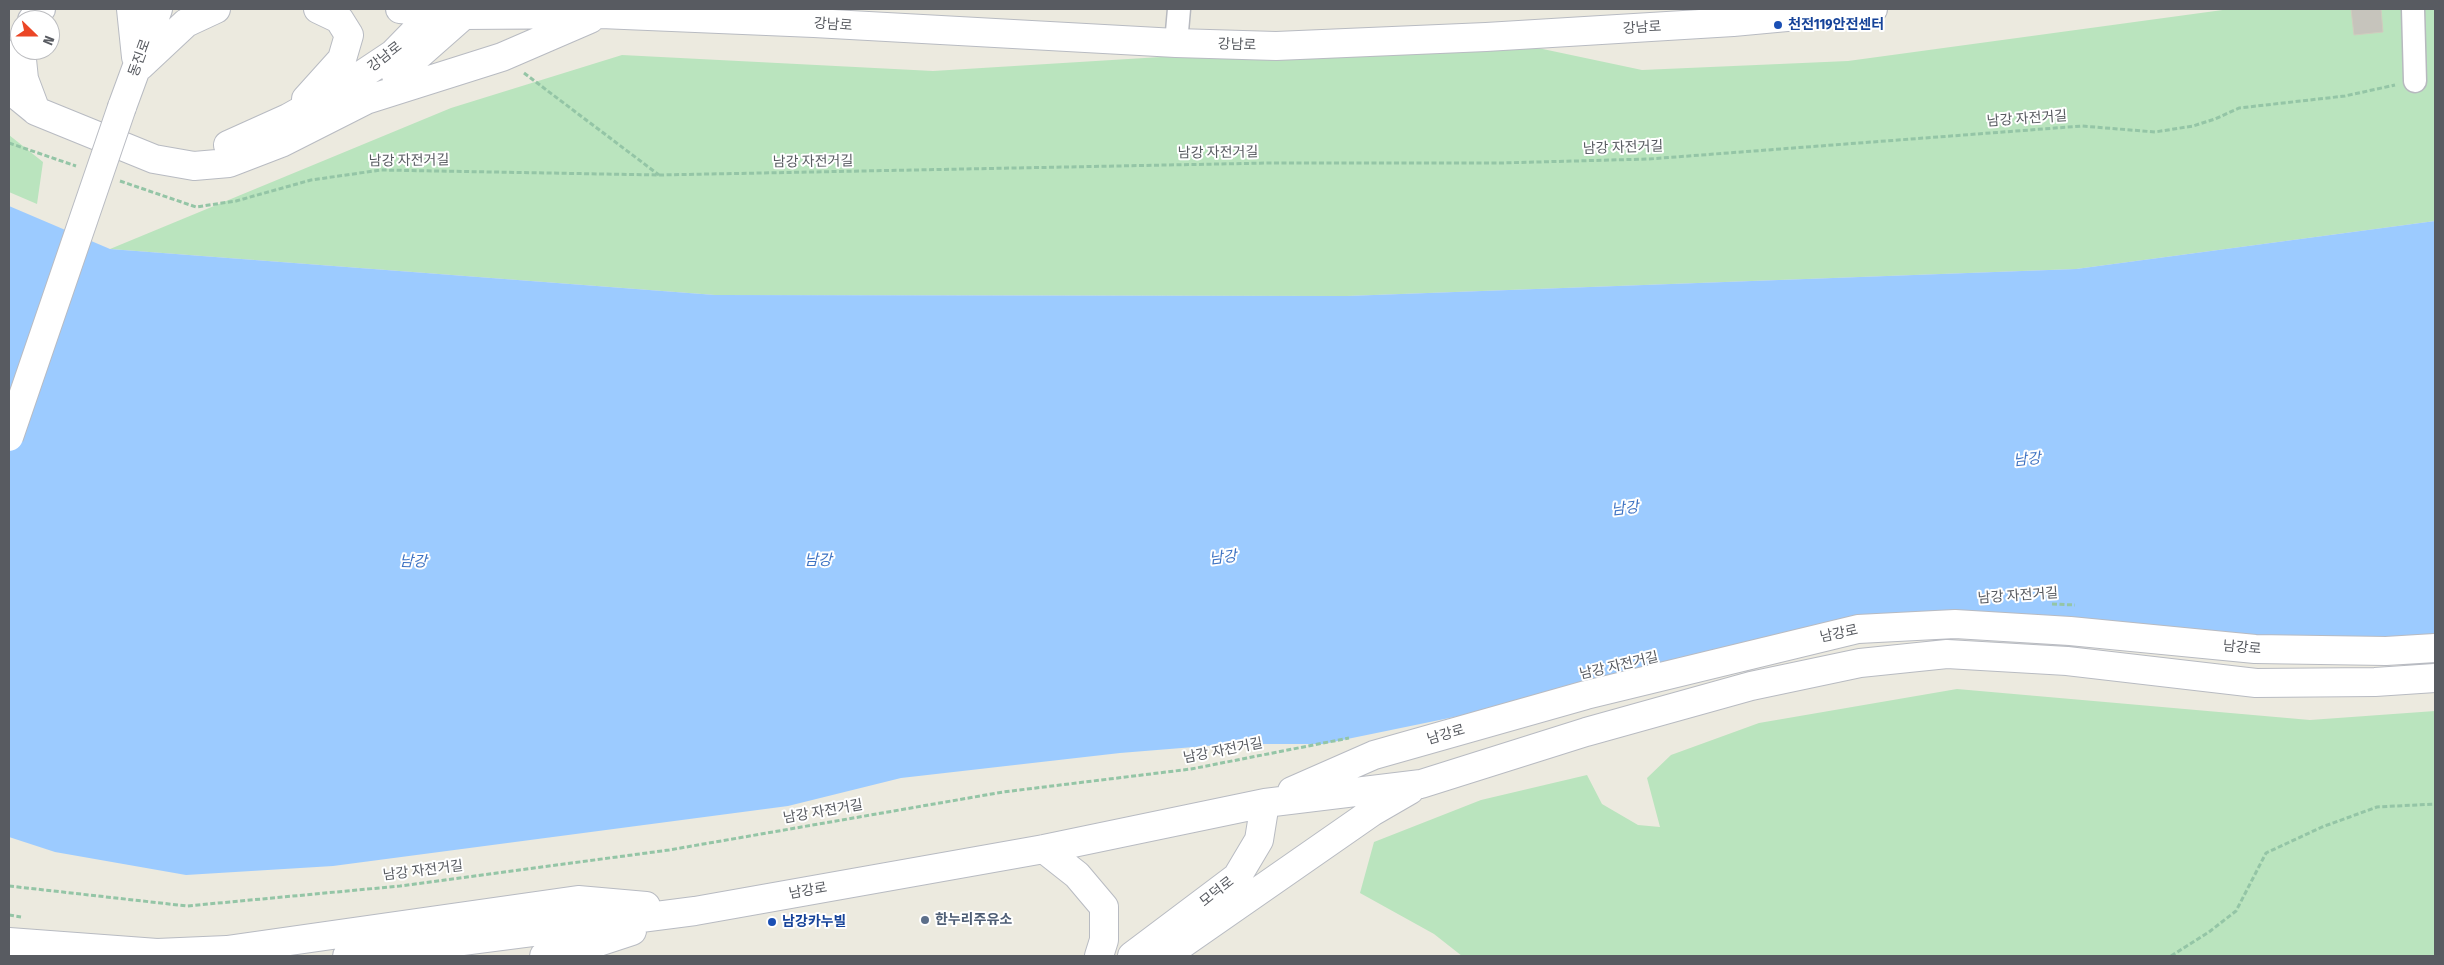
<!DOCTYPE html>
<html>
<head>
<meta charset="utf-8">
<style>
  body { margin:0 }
  #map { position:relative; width:2444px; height:965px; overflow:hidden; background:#eceadf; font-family:"Fira Sans Condensed",sans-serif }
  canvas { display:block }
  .frame { position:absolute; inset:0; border:10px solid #585b61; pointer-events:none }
  .north { position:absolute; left:10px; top:10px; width:50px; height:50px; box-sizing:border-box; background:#fff; border:1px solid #bcbdc0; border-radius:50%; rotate:112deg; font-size:14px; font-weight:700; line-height:20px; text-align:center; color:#585b61 }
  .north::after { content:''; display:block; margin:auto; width:18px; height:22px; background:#eb4626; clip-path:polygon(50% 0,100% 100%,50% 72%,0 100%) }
</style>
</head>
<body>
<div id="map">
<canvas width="2444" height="965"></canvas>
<div class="frame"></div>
<div class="north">N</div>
</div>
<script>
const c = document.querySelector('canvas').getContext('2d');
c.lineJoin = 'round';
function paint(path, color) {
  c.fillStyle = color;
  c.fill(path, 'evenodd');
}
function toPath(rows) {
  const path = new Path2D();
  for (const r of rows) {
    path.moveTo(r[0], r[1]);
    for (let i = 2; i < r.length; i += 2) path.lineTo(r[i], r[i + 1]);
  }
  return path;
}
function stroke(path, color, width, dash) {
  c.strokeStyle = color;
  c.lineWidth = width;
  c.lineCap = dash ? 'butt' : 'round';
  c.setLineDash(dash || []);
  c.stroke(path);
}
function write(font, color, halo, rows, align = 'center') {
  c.font = font + ' "Fira Sans Condensed","Noto Sans KR",sans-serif';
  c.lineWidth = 4;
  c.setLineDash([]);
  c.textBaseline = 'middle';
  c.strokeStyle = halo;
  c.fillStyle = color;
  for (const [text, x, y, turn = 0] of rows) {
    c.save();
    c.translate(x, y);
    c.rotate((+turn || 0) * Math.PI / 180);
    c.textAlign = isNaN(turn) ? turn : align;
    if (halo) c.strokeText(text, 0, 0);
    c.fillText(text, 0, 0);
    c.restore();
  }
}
const green = toPath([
  [2230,9,2435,9,2435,221,2076,269,1347,296,715,295,110,249,451,108,622,55,933,71,1486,37,1642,70,1848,61],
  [9,135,43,162,37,204,9,192],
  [1957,689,2310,720,2435,711,2435,956,1462,956,1434,934,1360,893,1374,842,1481,800,1587,775,1602,804,1638,825,1660,827,1647,778,1671,755,1759,723]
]);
const water = toPath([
  [9,206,110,249,715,295,1347,296,2076,269,2435,221,2435,653,1901,625,1323,744,1231,744,1120,753,901,778,788,806,333,866,186,875,55,852,9,837]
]);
const building = toPath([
  [2351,9,2381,9,2383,32,2354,35,2351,9]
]);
const path = toPath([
  [524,73,659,175],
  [9,143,76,166],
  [120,181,196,207,236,201,311,180,381,170,659,175,1269,163,1500,163,1649,159,2082,126,2155,132,2193,126,2215,119,2239,108,2345,96,2395,85],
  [2052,604,2075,605],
  [9,886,187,906,400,886,669,850,1003,792,1191,769,1349,738],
  [9,915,21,917],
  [2171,956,2209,932,2236,911,2266,853,2322,827,2377,807,2435,804]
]);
const street = toPath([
  [2413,9,2415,81],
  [1176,43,1179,9]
]);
const secondary = toPath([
  [131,9,136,57],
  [400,9,464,15,601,14,814,23,1176,43,1276,46,1486,37,1733,22,1873,9],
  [32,20,41,9],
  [21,50,24,79,36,111],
  [140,66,186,23,216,9],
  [396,75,464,15],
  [9,89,36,111,154,159,194,166,229,163,281,143,366,100,502,57,590,19],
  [306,99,342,59,349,35,339,19,318,9],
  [122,107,158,9],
  [228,145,288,118,345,86,393,54,433,13],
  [1292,791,1374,755,1586,695,1858,629,1955,624,2070,631,2255,649,2386,651,2435,648],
  [1044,849,1077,875,1104,907,1104,940,1099,956],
  [9,942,157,953,227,950,578,900,646,906],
  [347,956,695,911,1044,849,1265,803,1421,784,1586,732,1751,686,1860,663,1947,654,2067,661,2256,683,2375,682,2435,678],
  [544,956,565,953,632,931],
  [1132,956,1237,877,1259,840,1265,803],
  [1165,956,1372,812,1410,790]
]);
const secondaryBridge = toPath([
  [9,437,122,107]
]);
const markers = [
  [1778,25,5,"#1a4fb4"],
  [925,920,5,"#5c6f8a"],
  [772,922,5,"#1a4fb4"]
];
const streetNames = [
  ["강남로",833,25,4],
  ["강남로",1642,28,-3],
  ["강남로",1237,45,2],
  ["강남로",385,57,-38],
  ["동진로",140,58,-70],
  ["남강 자전거길",2027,119,-4],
  ["남강 자전거길",1623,148,-2],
  ["남강 자전거길",1218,153,-1],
  ["남강 자전거길",409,161,-1],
  ["남강 자전거길",813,162,-1],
  ["남강 자전거길",2018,596,-4],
  ["남강로",1839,634,-12],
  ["남강로",2242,648,5],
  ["남강 자전거길",1619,666,-13],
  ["남강로",1446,735,-16],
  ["남강 자전거길",1223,751,-11],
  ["남강 자전거길",823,812,-10],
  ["남강 자전거길",423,871,-7],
  ["남강로",808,891,-10],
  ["모덕로",1217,892,-38]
];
const transitNames = [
  ["천전119안전센터",1788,25],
  ["남강카누빌",782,922]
];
const serviceNames = [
  ["한누리주유소",935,920]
];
const waterNames = [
  ["남강",2027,460,-6],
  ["남강",1625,509,-7],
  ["남강",1223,558,-7],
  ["남강",818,561],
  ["남강",413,562,1]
];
paint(green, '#bae4be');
paint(water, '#9ccbff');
paint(building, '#c6c4bc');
stroke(building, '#d0ccbe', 1);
stroke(street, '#b7b9bf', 25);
stroke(secondary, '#b8bbc2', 30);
stroke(path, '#94c5a6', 3, [5, 2.5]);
stroke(street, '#fff', 22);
stroke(secondary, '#fff', 28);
stroke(secondaryBridge, '#b8bbc2', 30, []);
stroke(secondaryBridge, '#fff', 28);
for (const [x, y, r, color] of markers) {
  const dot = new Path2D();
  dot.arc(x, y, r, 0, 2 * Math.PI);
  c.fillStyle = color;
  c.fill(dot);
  stroke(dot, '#fff', 2);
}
write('14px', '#585b61', '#fff', streetNames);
write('bold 14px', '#164399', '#fff', transitNames, 'left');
write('bold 14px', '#4e5e75', '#fff', serviceNames, 'left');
write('italic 15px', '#3e73c3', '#fff', waterNames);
</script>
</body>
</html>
